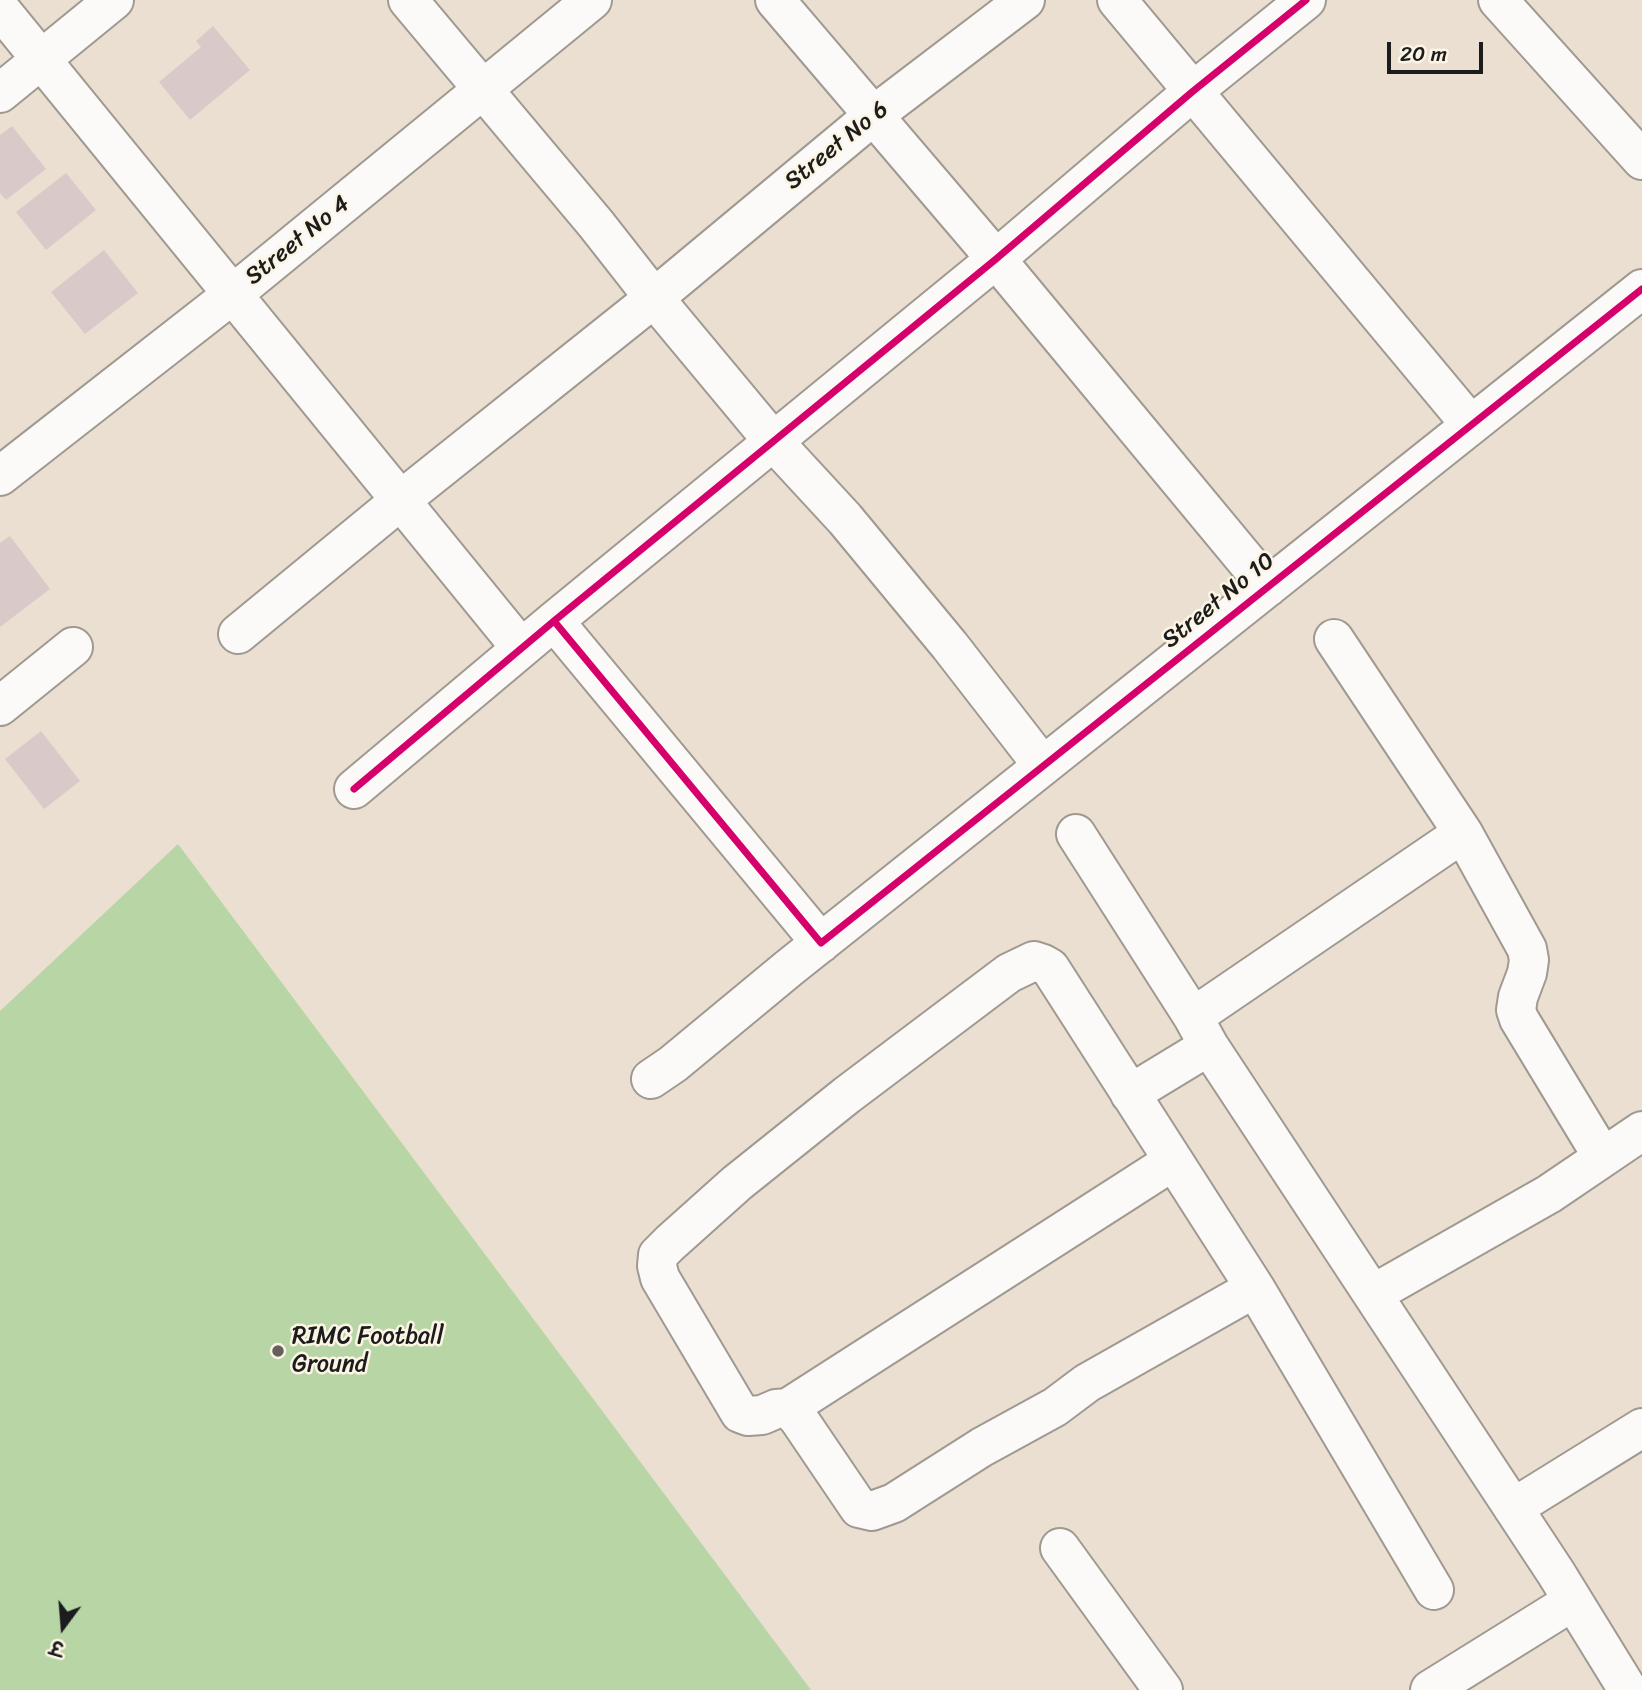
<!DOCTYPE html>
<html>
<head>
<meta charset="utf-8">
<style>
  body { margin:0 }
  #map { position:relative; width:1642px; height:1690px; overflow:hidden; background:#eadfd0; font-family:Sriracha,"Playpen Sans Deva",sans-serif }
  canvas { display:block }
  .north { position:absolute; left:28px; top:1592px; width:70px; height:70px; -webkit-text-stroke:5px #fcf5e5; paint-order:stroke; rotate:196deg; font-size:19px; font-weight:700; line-height:28px; text-align:center; color:#1c1c1c }
  .north::after { content:''; display:block; margin:auto; width:24px; height:32px; background:#1c1c1c; clip-path:polygon(50% 0,100% 100%,50% 72%,0 100%) }
  .scale { position:absolute; left:1387px; top:42px; width:96px; height:32px; box-sizing:border-box; border:4px solid #1c1c1c; border-top:0; padding-left:9px; font-size:21px; line-height:24px; white-space:nowrap; color:#1c1c1c; -webkit-text-stroke:5px #fcf5e5; paint-order:stroke }
</style>
</head>
<body>
<div id="map">
<canvas width="1642" height="1690"></canvas>
<div class="north">उ</div>
<div class="scale">20 m</div>
</div>
<script>
const c = document.querySelector('canvas').getContext('2d');
c.lineJoin = 'round';
function paint(path, color) {
  c.fillStyle = color;
  c.fill(path, 'evenodd');
}
function toPath(rows) {
  const path = new Path2D();
  for (const r of rows) {
    path.moveTo(r[0], r[1]);
    for (let i = 2; i < r.length; i += 2) path.lineTo(r[i], r[i + 1]);
  }
  return path;
}
function stroke(path, color, width, dash) {
  c.strokeStyle = color;
  c.lineWidth = width;
  c.lineCap = dash ? 'butt' : 'round';
  c.setLineDash(dash || []);
  c.stroke(path);
}
function write(font, color, halo, rows, align = 'center') {
  c.font = font + ' Sriracha,sans-serif';
  c.lineWidth = 5;
  c.setLineDash([]);
  c.textBaseline = 'middle';
  c.strokeStyle = halo;
  c.fillStyle = color;
  for (const [text, x, y, turn = 0] of rows) {
    c.save();
    c.translate(x, y);
    c.rotate((+turn || 0) * Math.PI / 180);
    c.textAlign = isNaN(turn) ? turn : align;
    if (halo) c.strokeText(text, 0, 0);
    c.fillText(text, 0, 0);
    c.restore();
  }
}
const green = toPath([
  [178,844,811,1690,0,1690,0,1011]
]);
const building = toPath([
  [213,26,250,70,190,120,159,82,201,47,196,41],
  [12,126,46,169,6,200,0,193,0,135],
  [66,173,96,210,46,250,16,212],
  [104,250,138,293,85,334,51,292],
  [10,536,50,589,0,627,0,543],
  [41,731,80,781,44,809,5,759]
]);
const minor = toPath([
  [408,0,596,224,654,298,773,441,845,519,950,646,1043,766],
  [775,0,996,259,1268,587],
  [1117,0,1471,425],
  [1498,0,1642,160],
  [0,9,521,648],
  [0,93,114,0],
  [0,476,233,294,592,0],
  [554,621,821,943],
  [238,634,401,500,654,298,874,115,1025,0],
  [1334,639,1463,833,1527,949,1529,960,1527,973,1518,997,1516,1010,1519,1019,1602,1156],
  [0,706,73,647],
  [354,789,554,621,996,259,1192,92,1306,0],
  [1076,834,1193,1017,1209,1046,1556,1573,1628,1690],
  [1193,1017,1463,833],
  [651,1079,673,1064,789,968,1642,289],
  [1130,1094,1209,1046],
  [1255,1288,1087,1383,1055,1407,982,1447,894,1503,872,1511,859,1508,798,1418,788,1408,776,1409,762,1415,748,1416,740,1413,660,1278,657,1266,658,1255,670,1243,737,1183,847,1095,1009,973,1034,961,1043,964,1050,968,1255,1288,1434,1590],
  [1373,1294,1549,1194,1642,1131],
  [788,1408,1173,1161],
  [1513,1508,1642,1428],
  [1060,1548,1163,1690],
  [1430,1690,1573,1601]
]);
const cycleway = toPath([
  [554,621,821,943,1642,289],
  [354,789,554,621,996,259,1192,92,1306,0]
]);
const markers = [
  [278,1351,7,"#64605b"]
];
const streetNames = [
  ["Street No 6",837,146,-39],
  ["Street No 4",298,241,-39],
  ["Street No 10",1219,601,-39]
];
const poiNames = [
  ["RIMC Football",292,1337],
  ["Ground",292,1365]
];
paint(green, '#b8d5a5');
paint(building, '#d9cac9');
stroke(minor, '#9f9991', 42);
stroke(minor, '#fcfaf8', 38);
stroke(cycleway, '#d6006c', 7);
for (const [x, y, r, color] of markers) {
  const dot = new Path2D();
  dot.arc(x, y, r, 0, 2 * Math.PI);
  c.fillStyle = color;
  c.fill(dot);
  stroke(dot, '#fcf5e5', 2.5);
}
write('24px', '#1c1c1c', '#fcf5e5', streetNames);
write('24px', '#1c1c1c', '#fcf5e5', poiNames, 'left');
</script>
</body>
</html>
